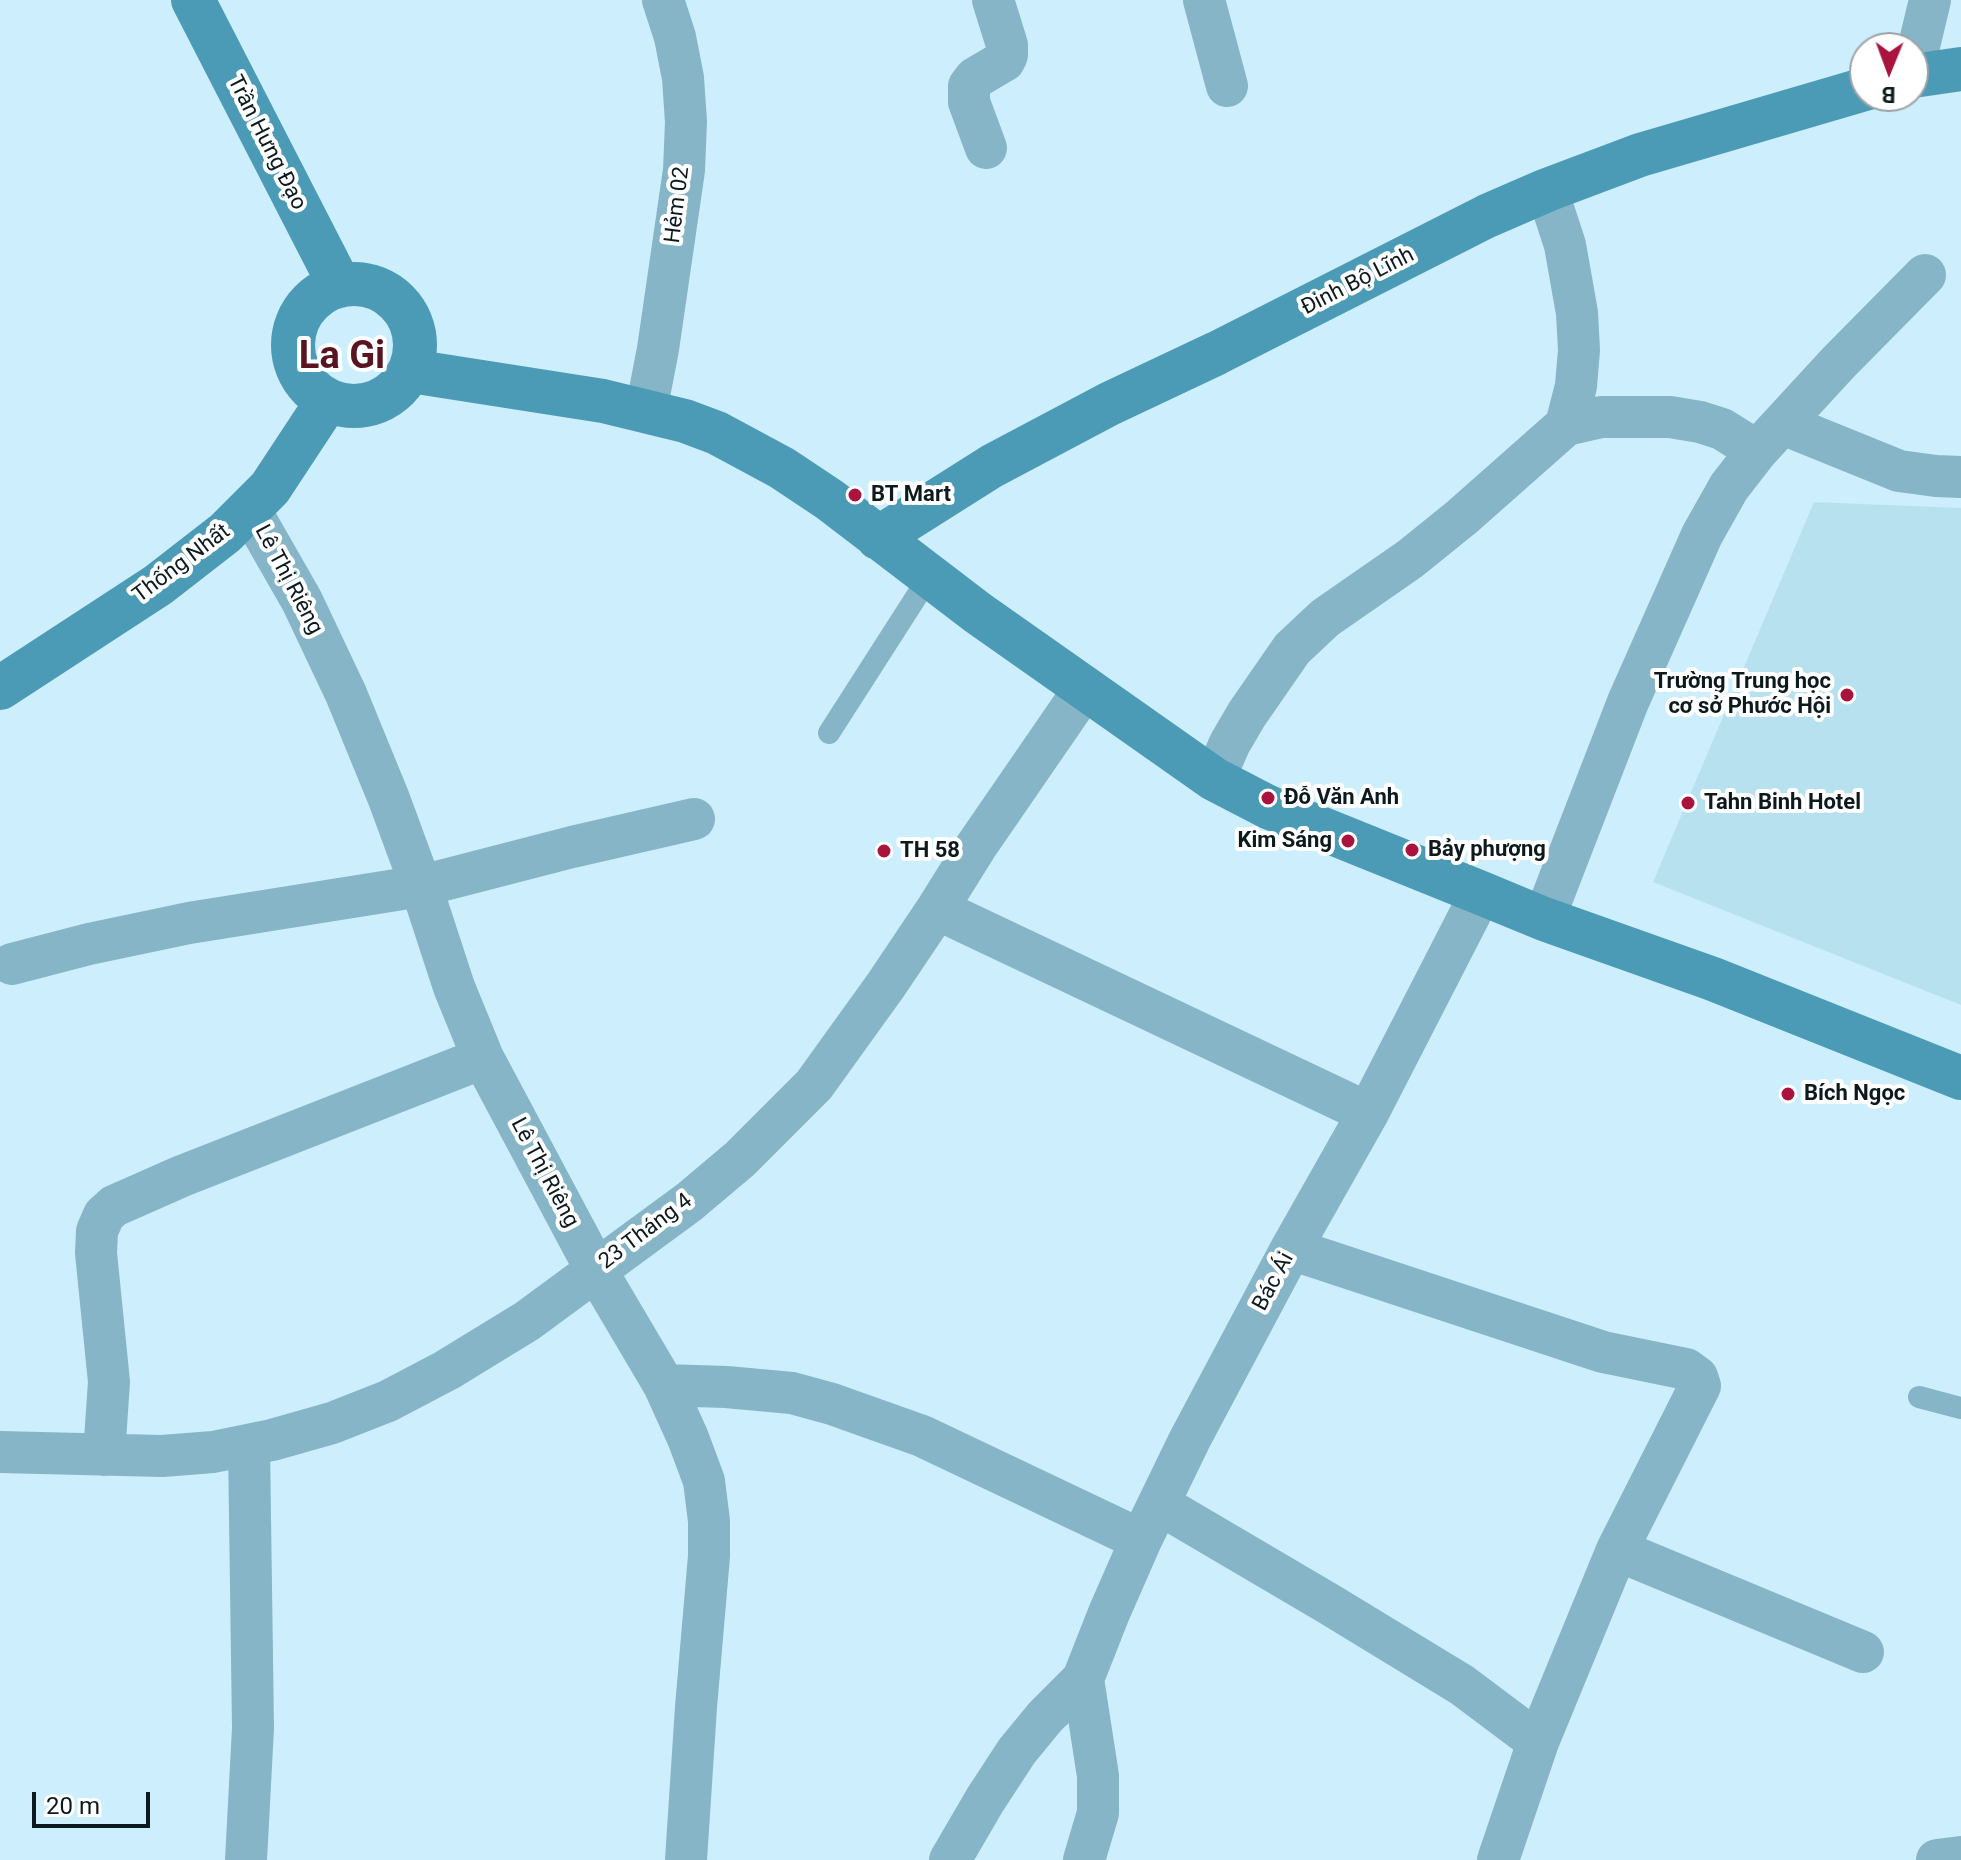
<!DOCTYPE html>
<html>
<head>
<meta charset="utf-8">
<style>
  body { margin:0 }
  #map { position:relative; width:1961px; height:1860px; overflow:hidden; background:#cdeefc; font-family:Roboto,sans-serif }
  canvas { display:block }
  .north { position:absolute; left:1849px; top:32px; width:80px; height:80px; box-sizing:border-box; background:#fff; border:2px solid #9ea3a5; border-radius:50%; rotate:181deg; font-size:22px; font-weight:700; line-height:32px; text-align:center; color:#0c191d }
  .north::after { content:''; display:block; margin:auto; width:28px; height:36px; background:#a9133d; clip-path:polygon(50% 0,100% 100%,50% 72%,0 100%) }
  .scale { position:absolute; left:32px; top:1792px; width:118px; height:36px; box-sizing:border-box; border:4px solid #0c191d; border-top:0; padding-left:10px; font-size:24px; line-height:28px; white-space:nowrap; color:#0c191d; -webkit-text-stroke:6px #fff; paint-order:stroke }
</style>
</head>
<body>
<div id="map">
<canvas width="1961" height="1860"></canvas>
<div class="north">B</div>
<div class="scale">20 m</div>
</div>
<script>
const c = document.querySelector('canvas').getContext('2d');
c.lineJoin = 'round';
function paint(path, color) {
  c.fillStyle = color;
  c.fill(path, 'evenodd');
}
function toPath(rows) {
  const path = new Path2D();
  for (const r of rows) {
    if (r.length === 3) {
      path.moveTo(r[0] + r[2], r[1]);
      path.arc(r[0], r[1], r[2], 0, 2 * Math.PI);
      continue;
    }
    path.moveTo(r[0], r[1]);
    for (let i = 2; i < r.length; i += 2) path.lineTo(r[i], r[i + 1]);
  }
  return path;
}
function stroke(path, color, width, dash) {
  c.strokeStyle = color;
  c.lineWidth = width;
  c.lineCap = dash ? 'butt' : 'round';
  c.setLineDash(dash || []);
  c.stroke(path);
}
function write(font, color, halo, rows, align = 'center') {
  c.font = font + ' Roboto,sans-serif';
  c.lineWidth = 8;
  c.setLineDash([]);
  c.textBaseline = 'middle';
  c.strokeStyle = halo;
  c.fillStyle = color;
  for (const [text, x, y, turn = 0] of rows) {
    c.save();
    c.translate(x, y);
    c.rotate((+turn || 0) * Math.PI / 180);
    c.textAlign = isNaN(turn) ? turn : align;
    if (halo) c.strokeText(text, 0, 0);
    c.fillText(text, 0, 0);
    c.restore();
  }
}
const built = toPath([
  [1814,502,1961,508,1961,1005,1653,882]
]);
const lane = toPath([
  [829,733,929,577],
  [1919,1397,1961,1408]
]);
const street = toPath([
  [1204,0,1227,86],
  [1913,71,1930,0],
  [986,148,969,102,969,86,975,78,1004,61,1007,55,1007,45,993,0],
  [1547,190,1565,245,1577,313,1579,350,1576,386,1566,425],
  [646,411,658,349,684,170,686,122,683,78,675,37,663,0],
  [1783,424,1899,471,1936,476,1961,477],
  [250,510,302,601,346,694,389,799,421,886,454,987,483,1058,596,1270,664,1385,688,1438,704,1481,709,1521,709,1556,696,1707,686,1860],
  [1214,779,1230,743,1247,714,1292,649,1325,618,1410,559,1462,517,1566,425,1601,417,1670,417,1700,422,1722,429,1757,451],
  [937,909,1368,1113],
  [1544,919,1628,702,1702,535,1729,487,1757,451,1839,362,1925,275],
  [12,964,89,944,189,923,421,886,572,847,694,819],
  [1291,1249,1603,1352,1686,1369,1697,1377,1700,1386,1617,1550,1538,1742,1498,1860],
  [664,1385,726,1387,792,1393,832,1404,922,1436,1141,1540],
  [0,1452,162,1456,213,1452,272,1440,332,1423,388,1401,447,1370,527,1321,689,1202,740,1159,814,1085,886,985,937,909,977,845,1085,688],
  [104,1455,109,1382,96,1253,97,1231,104,1215,114,1206,182,1176,483,1058],
  [1159,1504,1329,1604,1462,1685,1538,1742],
  [1617,1550,1863,1652],
  [1083,1679,1098,1776,1098,1813,1084,1860],
  [246,1860,253,1728,249,1445],
  [950,1860,985,1800,1017,1751,1045,1717,1083,1679,1109,1613,1141,1540,1190,1439,1291,1249,1368,1113,1481,893],
  [1937,1860,1961,1857]
]);
const secondary = toPath([
  [193,0,340,286],
  [1913,76,1961,69],
  [354,345,61],
  [411,371,603,401,685,421,717,433,782,468,830,500,978,613,1214,779,1268,807,1481,893,1544,919,1713,979,1961,1078],
  [878,538,992,466,1109,404,1217,353,1487,216,1547,190,1640,155,1865,89],
  [0,688,158,585,225,533,270,488,328,400]
]);
const markers = [
  [855,495,8,"#a9133d"],
  [1847,695,8,"#a9133d"],
  [1268,798,8,"#a9133d"],
  [1688,803,8,"#a9133d"],
  [1348,841,8,"#a9133d"],
  [1412,850,8,"#a9133d"],
  [884,851,8,"#a9133d"],
  [1788,1094,8,"#a9133d"]
];
const streetNames = [
  ["Trần Hưng Đạo",266,143,63],
  ["Hẻm 02",678,205,-83],
  ["Đinh Bộ Lĩnh",1358,282,-27],
  ["Thống Nhất",182,564,-37],
  ["Lê Thị Riêng",288,580,62],
  ["Lê Thị Riêng",544,1173,62],
  ["23 Tháng 4",646,1232,-37],
  ["Bác Ái",1274,1282,-62]
];
const poiNames = [
  ["BT Mart",871,495],
  ["Trường Trung học",1831,682,"right"],
  ["cơ sở Phước Hội",1831,707,"right"],
  ["Đỗ Văn Anh",1284,798],
  ["Tahn Binh Hotel",1704,803],
  ["Kim Sáng",1332,841,"right"],
  ["Bảy phượng",1428,850],
  ["TH 58",900,851],
  ["Bích Ngọc",1804,1094]
];
const townNames = [
  ["La Gi",342,358]
];
paint(built, '#b8e1f0');
stroke(lane, '#85b5c7', 22);
stroke(street, '#85b5c7', 42);
stroke(secondary, '#4c9bb6', 44);
for (const [x, y, r, color] of markers) {
  const dot = new Path2D();
  dot.arc(x, y, r, 0, 2 * Math.PI);
  c.fillStyle = color;
  c.fill(dot);
  stroke(dot, '#fff', 3);
}
write('22px', '#0c191d', '#fff', streetNames);
write('bold 22px', '#0c191d', '#fff', poiNames, 'left');
write('bold 38px', '#591422', '#fff', townNames);
</script>
</body>
</html>
